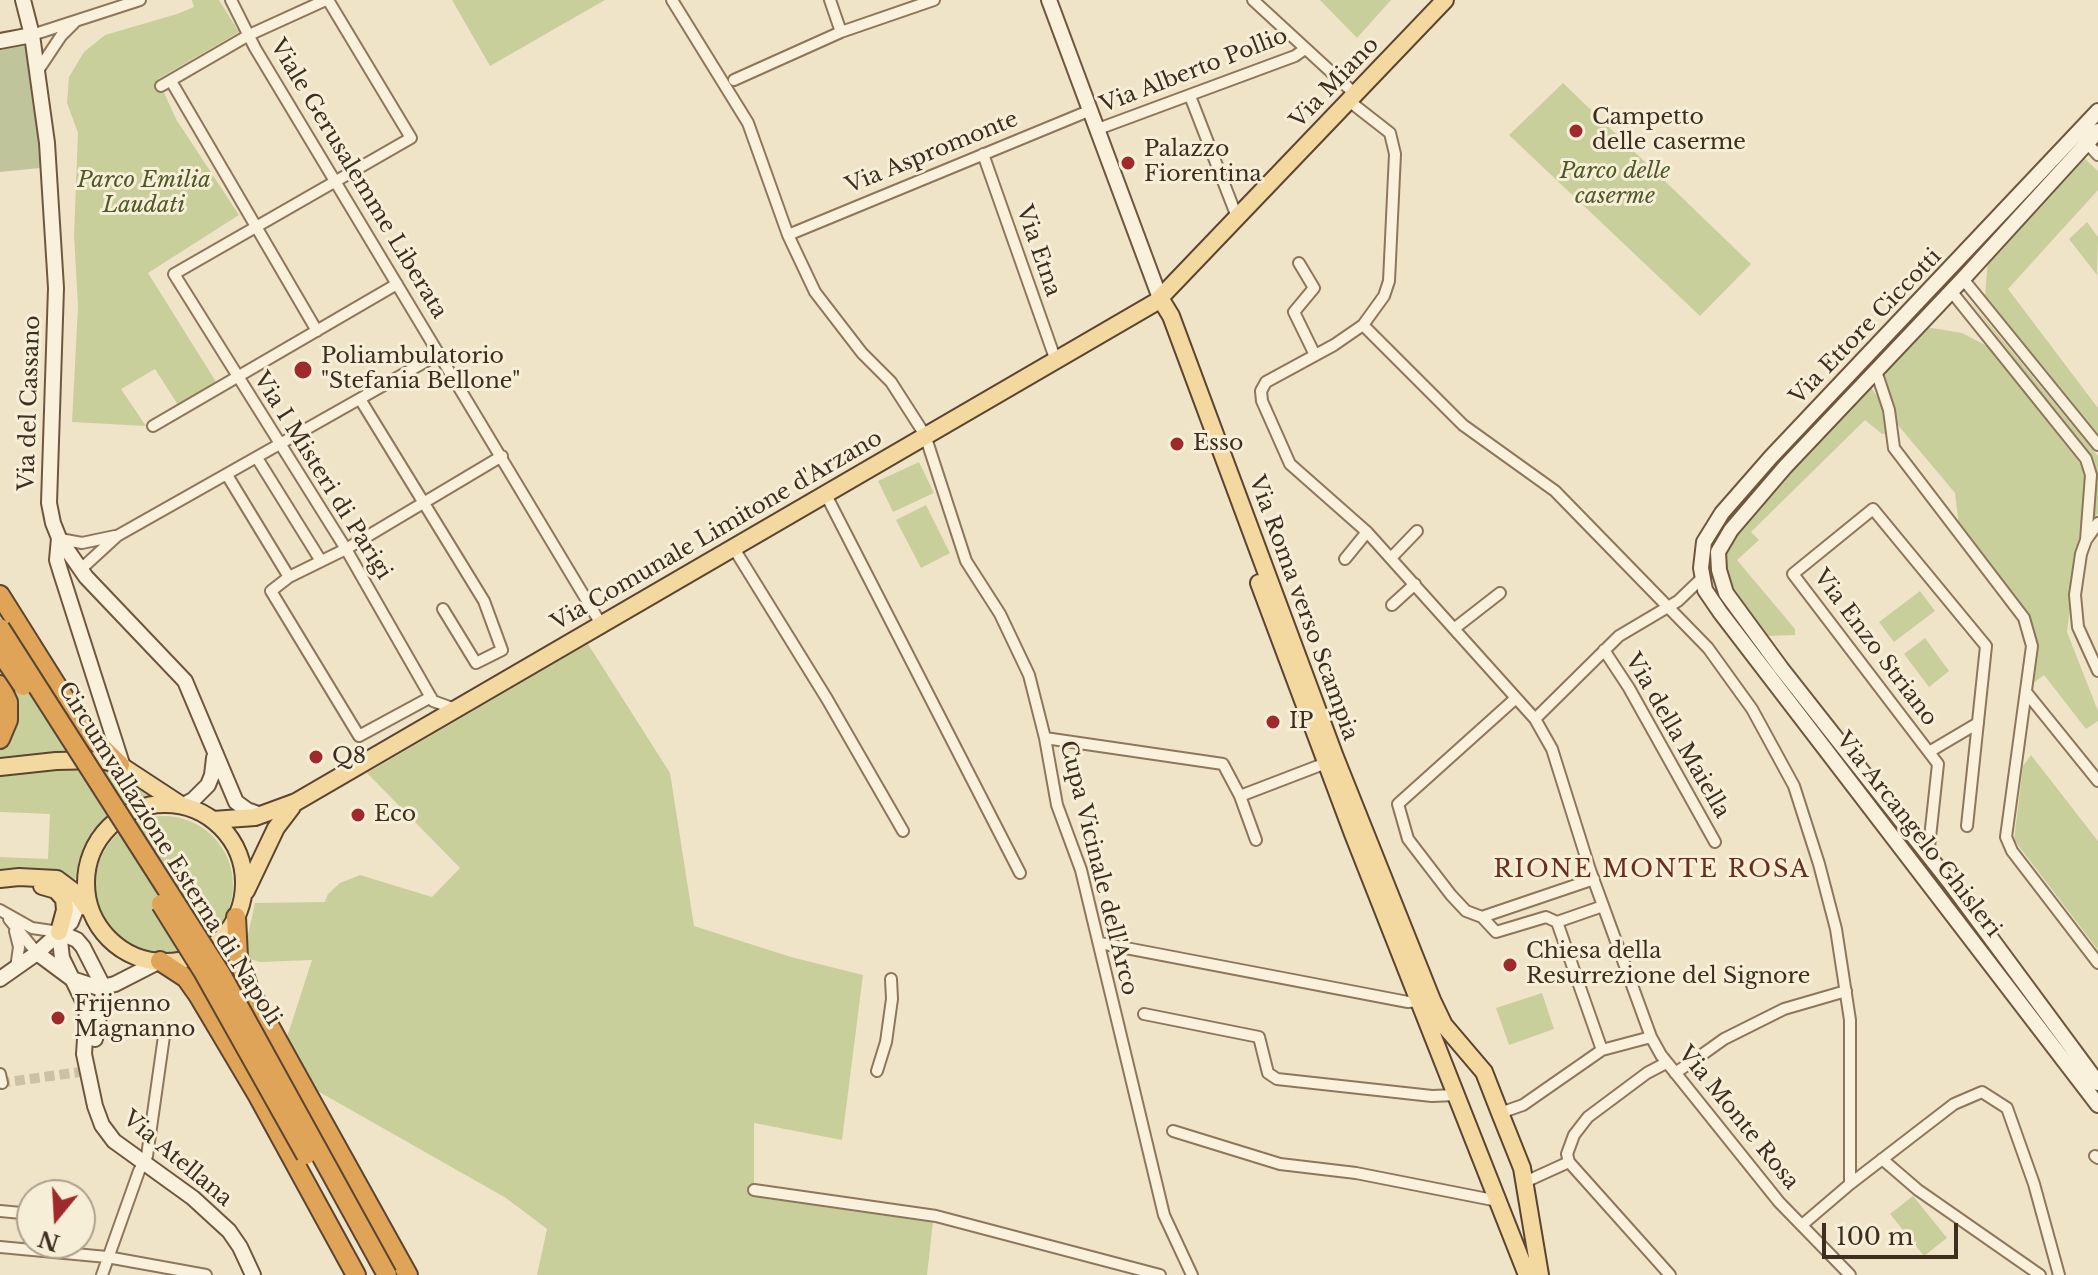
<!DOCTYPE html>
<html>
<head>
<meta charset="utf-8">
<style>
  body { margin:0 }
  #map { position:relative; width:2098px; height:1275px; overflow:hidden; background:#f0e4c8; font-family:"Libre Baskerville",serif }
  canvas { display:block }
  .north { position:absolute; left:16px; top:1179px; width:80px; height:80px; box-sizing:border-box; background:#f7eed8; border:2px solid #ada18e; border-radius:50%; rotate:198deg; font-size:22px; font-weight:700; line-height:32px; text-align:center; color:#3d2e20 }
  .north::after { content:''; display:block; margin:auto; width:28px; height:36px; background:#9e2a2b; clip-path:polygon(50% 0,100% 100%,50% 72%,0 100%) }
  .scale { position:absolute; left:1822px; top:1223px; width:136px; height:36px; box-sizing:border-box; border:4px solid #3d2e20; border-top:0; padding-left:10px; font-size:24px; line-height:28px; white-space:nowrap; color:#3d2e20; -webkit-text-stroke:6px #f7eed8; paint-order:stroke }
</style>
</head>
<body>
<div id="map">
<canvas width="2098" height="1275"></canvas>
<div class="north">N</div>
<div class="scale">100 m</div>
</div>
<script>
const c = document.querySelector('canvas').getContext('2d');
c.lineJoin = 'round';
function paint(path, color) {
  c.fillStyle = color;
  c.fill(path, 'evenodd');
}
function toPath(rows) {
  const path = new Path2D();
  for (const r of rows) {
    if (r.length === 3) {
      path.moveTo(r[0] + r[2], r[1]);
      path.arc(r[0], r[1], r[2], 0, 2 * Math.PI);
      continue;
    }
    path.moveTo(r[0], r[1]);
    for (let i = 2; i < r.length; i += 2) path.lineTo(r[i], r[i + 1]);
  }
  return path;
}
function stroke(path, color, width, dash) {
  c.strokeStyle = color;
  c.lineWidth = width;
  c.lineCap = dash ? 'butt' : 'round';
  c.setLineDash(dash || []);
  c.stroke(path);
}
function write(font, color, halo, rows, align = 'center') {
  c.font = font + ' "Libre Baskerville",serif';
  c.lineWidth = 6;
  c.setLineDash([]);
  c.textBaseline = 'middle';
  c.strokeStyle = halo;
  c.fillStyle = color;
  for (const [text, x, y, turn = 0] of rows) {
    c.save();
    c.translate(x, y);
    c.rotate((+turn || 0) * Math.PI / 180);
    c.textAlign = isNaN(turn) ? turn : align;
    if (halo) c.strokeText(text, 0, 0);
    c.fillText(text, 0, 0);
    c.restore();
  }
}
const green = toPath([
  [192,0,219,0,239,32,158,79,176,119,239,215,148,273,218,385,180,408,155,369,121,389,146,426,72,422,78,306,74,235,78,133,67,103,69,77,84,52,105,35,177,14,194,7],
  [452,0,605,0,490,66],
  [1320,0,1391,0,1357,38],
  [1563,83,1751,264,1700,316,1509,135],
  [2083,157,2098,171,2098,190,2008,289,2098,408,2098,434,1989,305,1985,296,1988,259],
  [2087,222,2098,237,2097,275,2069,239],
  [1966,296,2098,456,2098,513,2091,523,2091,458],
  [1926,327,1962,333,1989,347,2082,466,2086,486,2067,632,2098,711,2098,721,2086,729,2044,675,2032,684,2030,637,2008,598,1960,535,1955,493,1897,424,1883,380,1890,364],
  [1869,385,1887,410,1887,434,1882,434,1865,420,1751,532,1759,540,1737,560,1795,629,1795,635,1765,636,1724,587,1723,541],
  [919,462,934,493,893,512,878,481],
  [926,505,950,553,921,568,896,520],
  [1920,591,1935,611,1894,642,1879,622],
  [0,604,93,750,0,760,0,749,6,741,0,681],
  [1925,638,1949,671,1929,687,1904,654],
  [588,644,670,773,694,926,791,957,863,975,842,1140,754,1123,754,1190,933,1222,927,1275,537,1275,547,1229,506,1198,277,1068,312,960,260,962,243,957,255,903,325,902,328,894,340,883,360,875,432,897,460,868,367,773],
  [2031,755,2098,841,2098,950,2014,840,2023,766],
  [82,767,103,769,119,774,156,800,128,806,102,821,92,831,79,859,75,880,48,872,17,868,0,869,0,857,48,859,50,814,0,812,0,776],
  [164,885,69],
  [1542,993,1554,1029,1509,1045,1496,1008],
  [1913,1196,1947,1238,1924,1256,1890,1214]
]);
const cemetery = toPath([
  [25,42,38,134,40,168,0,172,0,46]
]);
const streetTunnel = toPath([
  [0,1083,88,1071]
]);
const street = toPath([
  [231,0,255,48,601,624],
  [328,0,411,138,174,274,346,549,433,701,455,709],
  [672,0,748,123,788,235,815,292,862,353,891,382,925,435,966,561,1000,614,1029,675,1045,738,1057,805,1081,870,1164,1215,1192,1275],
  [830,0,841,32],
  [1253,0,1355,94],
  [32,35,140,0],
  [37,72,61,36,74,23],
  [734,80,841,32,934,0],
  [171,81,317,331],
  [161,86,249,35,326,0],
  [1190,96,1237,217],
  [1349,101,1390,133,1395,154,1389,281,1384,296,1363,325,1334,345,1266,382,1261,391,1262,401,1290,464,1367,532,1535,719,1552,749,1590,870,1651,1037,1661,1055,1779,1202,1850,1275],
  [1098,129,1295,56,1305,49],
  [2087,143,2098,155],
  [983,154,1056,361],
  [788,235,1091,110],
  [1299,263,1314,288,1294,312,1315,355],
  [1963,279,2098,445],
  [1951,291,2086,459,2091,475,2086,540],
  [1363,325,1463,425,1555,491,1708,648,1752,709,1794,786,1819,864,1836,929,1850,1020,1850,1184,1802,1225],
  [1876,371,1889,410,1894,448,2024,618,2032,646,2006,837,2012,851,2098,963],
  [360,399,484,601,502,650,476,663,443,609],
  [153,426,397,284],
  [257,458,321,561],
  [227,475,289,577,271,591,359,736,431,697],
  [825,493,1020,873],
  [2098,523,2086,540,2081,554,2075,595,2078,627,2098,671],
  [60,539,82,543,115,536],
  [733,547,827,699,903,831],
  [1391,558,1417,531],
  [1345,559,1367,532],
  [80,570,117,536,439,354],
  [289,577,346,549,502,456],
  [1392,605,1415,584],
  [1455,628,1500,593],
  [1604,650,1629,688,1715,842],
  [2026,692,2098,781],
  [1535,719,1619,636,1678,601,1703,577],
  [1045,738,1223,764,1240,796,1326,763],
  [1929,752,1978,723],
  [1240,796,1256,840],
  [1928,856,1938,764,1793,574,1873,509,1986,646,1967,826],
  [1594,879,1482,917,1496,932,1546,917,1557,922,1603,906],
  [0,910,32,928,59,932],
  [1482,917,1466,911,1451,895,1408,839,1398,804,1516,698],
  [9,919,37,953],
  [1557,922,1602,1050],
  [15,931,19,947,16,968],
  [1100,943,1408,1002,1419,1001],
  [1144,1014,1259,1037,1268,1073,1277,1079,1432,1096,1456,1095],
  [1703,1054,1724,1039,1784,1009,1846,991],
  [877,1071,886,1042,892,999,891,979],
  [1675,1073,1690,1063],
  [0,1074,2,1083],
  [1500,1113,1523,1105,1602,1050,1651,1037],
  [1173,1131,1280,1164,1356,1173,1498,1201],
  [2095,1156,2098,1158],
  [1882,1159,1918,1190,2040,1275],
  [1569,1162,1670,1275],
  [1569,1162,1567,1154,1574,1135,1588,1117,1647,1073,1666,1063],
  [1525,1182,1569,1162],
  [1850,1184,1954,1104,1982,1092,2007,1108,2034,1184,2059,1275],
  [754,1190,936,1216,1160,1275],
  [0,1211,32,1214],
  [0,1247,107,1257,206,1275],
  [102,1275,139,1171,147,1156,165,1029]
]);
const secondary = toPath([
  [23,0,32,35,47,143,56,288,49,503,53,523,59,538,86,577,185,681,236,802,247,810,261,815],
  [1049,0,1160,298],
  [0,41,32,35],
  [2098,111,1771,457,1722,513,1704,542,1701,568,1705,590,1720,612,2098,1105],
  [2098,131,1963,279,1785,467,1731,530,1718,552,1719,570,1726,593,1781,668,1951,884,2098,1083],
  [59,538,57,560,60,570,123,767],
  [182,806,193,800,208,785,212,775,214,758],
  [59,932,62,958,87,1009,84,1054,95,1106,102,1125,114,1141,193,1198,229,1231,240,1247,253,1275],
  [59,932,77,940,83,947,104,988,95,1039],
  [37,953,72,979,99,988,115,984,160,961],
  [0,979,37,953,71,922,85,887]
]);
const primary = toPath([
  [1160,298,1171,316,1335,757,1432,1000,1444,1025,1484,1072,1500,1113,1522,1168,1540,1275],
  [1259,583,1353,834,1527,1275],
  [0,767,56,761,102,760,120,765,181,805],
  [165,883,79],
  [213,820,255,817,296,802,1156,302,1445,0],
  [0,879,19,877,57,879,77,894,86,907],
  [42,886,56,890,64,899,65,910,59,932],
  [246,891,276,828,292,807]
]);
const highway = toPath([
  [0,595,86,732,120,765],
  [0,685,8,702,8,720,0,739],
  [236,917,238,957,249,989,408,1275],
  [160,961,186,978,198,995,258,1096,356,1275]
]);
const highwayBridge = toPath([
  [0,628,221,974,387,1275],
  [0,652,23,686],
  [161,904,204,973,306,1155]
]);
const markers = [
  [1576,131,8,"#9e2a2b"],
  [1128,163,8,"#9e2a2b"],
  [303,370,10,"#9e2a2b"],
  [1177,444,8,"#9e2a2b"],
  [1273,722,8,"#9e2a2b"],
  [316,757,8,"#9e2a2b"],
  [358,815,8,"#9e2a2b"],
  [1510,965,8,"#9e2a2b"],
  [58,1018,8,"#9e2a2b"]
];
const streetNames = [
  ["Via Alberto Pollio",1194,71,-21],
  ["Via Miano",1335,83,-46],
  ["Via Aspromonte",932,153,-22],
  ["Viale Gerusalemme Liberata",358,179,59],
  ["Via Etna",1038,251,71],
  ["Via Ettore Ciccotti",1866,327,-46],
  ["Via del Cassano",30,403,-88],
  ["Via I Misteri di Parigi",322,476,58],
  ["Via Comunale Limitone d'Arzano",717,531,-30],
  ["Via Roma verso Scampia",1303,608,70],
  ["Via Enzo Striano",1875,648,53],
  ["Via della Maiella",1677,736,60],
  ["Via Arcangelo Ghisleri",1918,835,52],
  ["Circumvallazione Esterna di Napoli",169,854,58],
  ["Cupa Vicinale dell'Arco",1098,868,76],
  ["Via Monte Rosa",1738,1118,51],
  ["Via Atellana",177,1159,40]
];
const poiNames = [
  ["Campetto",1592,118],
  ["delle caserme",1592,143],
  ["Palazzo",1144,150],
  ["Fiorentina",1144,175],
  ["Poliambulatorio",321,357],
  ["\"Stefania Bellone\"",321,382],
  ["Esso",1193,444],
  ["IP",1289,722],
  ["Q8",332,757],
  ["Eco",374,815],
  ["Chiesa della",1526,952],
  ["Resurrezione del Signore",1526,977],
  ["Frijenno",74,1005],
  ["Magnanno",74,1030]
];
const parkNames = [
  ["Parco delle",1615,172],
  ["caserme",1615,197],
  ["Parco Emilia",144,181],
  ["Laudati",144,206]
];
const neighbourhoodNames = [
  ["RIONE MONTE ROSA",1652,870]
];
paint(green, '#c9cf9b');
paint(cemetery, '#bfc49a');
stroke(streetTunnel, '#ccc0a6', 10, [10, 5]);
stroke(street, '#8d765c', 14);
stroke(secondary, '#6f573f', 18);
stroke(primary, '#5b4430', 20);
stroke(highway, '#5b4430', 22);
stroke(street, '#faf1dc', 10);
stroke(secondary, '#faf1dc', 14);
stroke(primary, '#f3d9a0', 16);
stroke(highway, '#e0a458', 18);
stroke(highwayBridge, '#5b4430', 22, []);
stroke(highwayBridge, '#e0a458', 18);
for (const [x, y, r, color] of markers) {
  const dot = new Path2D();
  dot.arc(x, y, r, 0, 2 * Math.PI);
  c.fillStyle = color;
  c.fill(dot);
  stroke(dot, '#f7eed8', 3);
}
write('22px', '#3d2e20', '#f7eed8', streetNames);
write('22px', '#3d2e20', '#f7eed8', poiNames, 'left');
write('italic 22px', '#4d5a26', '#f7eed8', parkNames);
c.letterSpacing = '2px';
write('24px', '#6b2e1e', '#f7eed8', neighbourhoodNames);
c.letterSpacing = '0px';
</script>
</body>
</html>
